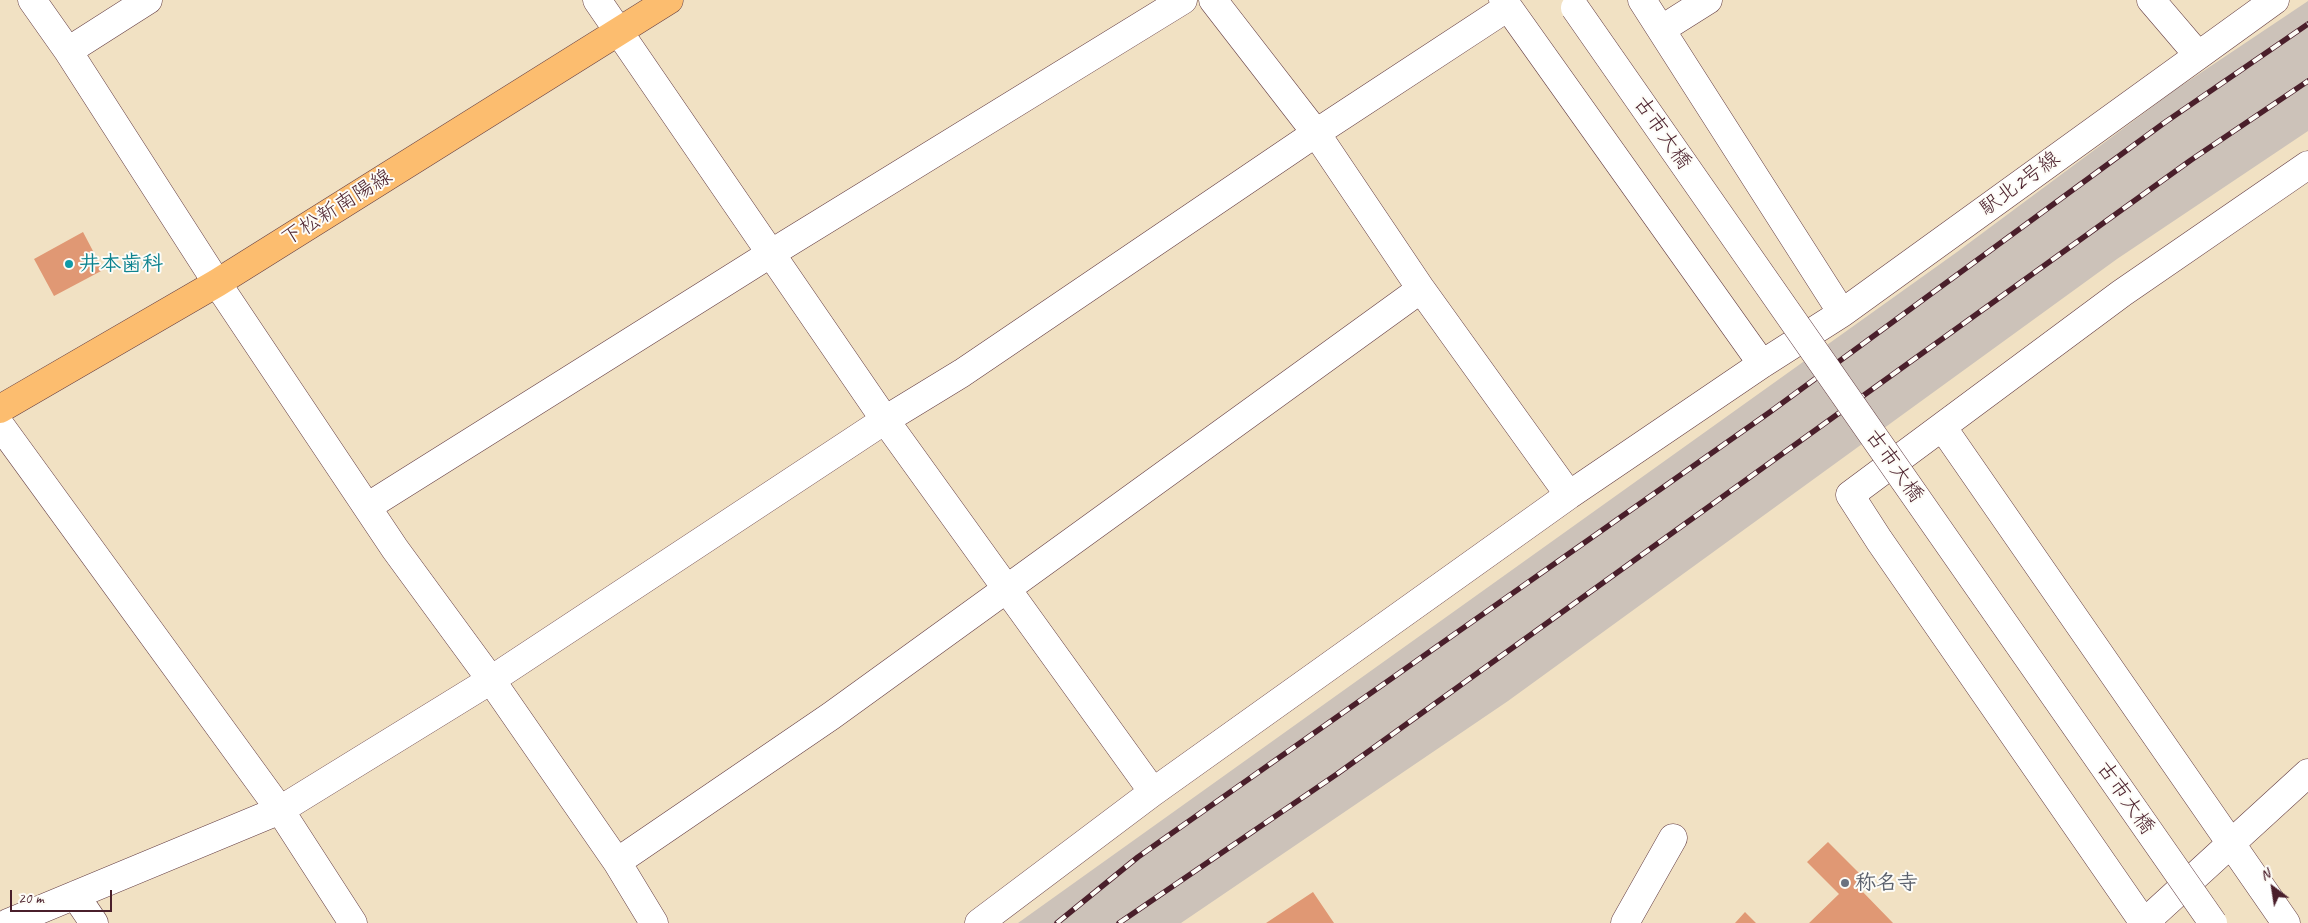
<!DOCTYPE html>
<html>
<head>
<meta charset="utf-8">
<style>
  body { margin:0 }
  #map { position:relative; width:2308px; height:923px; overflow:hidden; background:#f1e1c3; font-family:Caveat,sans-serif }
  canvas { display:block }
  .north { position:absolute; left:2248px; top:863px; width:50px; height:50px; -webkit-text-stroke:4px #fdfcf7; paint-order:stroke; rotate:329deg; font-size:14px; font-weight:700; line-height:20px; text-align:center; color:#4a1f2b }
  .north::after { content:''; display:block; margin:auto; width:18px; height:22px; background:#4a1f2b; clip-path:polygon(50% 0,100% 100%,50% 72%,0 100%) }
  .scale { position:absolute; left:10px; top:890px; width:102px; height:22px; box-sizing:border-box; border:2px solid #4a1f2b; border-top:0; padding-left:6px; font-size:15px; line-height:18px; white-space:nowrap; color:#4a1f2b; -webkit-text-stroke:4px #fdfcf7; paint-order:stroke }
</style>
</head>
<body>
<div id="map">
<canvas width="2308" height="923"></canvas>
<div class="north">N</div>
<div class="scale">20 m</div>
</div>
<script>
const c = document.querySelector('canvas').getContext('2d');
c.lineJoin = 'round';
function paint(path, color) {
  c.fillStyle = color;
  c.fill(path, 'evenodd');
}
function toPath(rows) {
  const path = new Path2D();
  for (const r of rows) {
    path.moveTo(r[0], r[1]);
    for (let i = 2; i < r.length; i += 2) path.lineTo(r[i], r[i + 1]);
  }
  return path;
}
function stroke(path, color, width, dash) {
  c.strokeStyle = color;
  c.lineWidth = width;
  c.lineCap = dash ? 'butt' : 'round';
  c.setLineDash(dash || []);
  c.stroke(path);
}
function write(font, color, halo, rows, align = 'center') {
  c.font = font + ' Caveat,"Klee One",sans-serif';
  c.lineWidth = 4;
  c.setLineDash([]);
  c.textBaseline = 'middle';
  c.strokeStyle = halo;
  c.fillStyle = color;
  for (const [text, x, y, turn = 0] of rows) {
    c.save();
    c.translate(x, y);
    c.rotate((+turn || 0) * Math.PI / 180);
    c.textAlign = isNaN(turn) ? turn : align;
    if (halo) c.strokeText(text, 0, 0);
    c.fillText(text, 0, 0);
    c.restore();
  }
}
const industrial = toPath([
  [2308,1,2308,131,2117,259,1508,701,1181,923,1018,923,1957,252,2175,90]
]);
const building = toPath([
  [83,232,103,270,54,296,34,259],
  [1828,842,1864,878,1859,888,1893,923,1809,923,1839,894,1807,862],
  [1313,892,1334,923,1266,923],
  [1745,912,1756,923,1735,923]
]);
const minor = toPath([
  [32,0,68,51,217,283,395,549,491,680,617,862,654,923],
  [597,0,885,420,1153,792],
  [1213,0,1316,133,1421,289,1569,495],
  [1503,0,1762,364],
  [1642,0,1842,313],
  [2151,0,2198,55],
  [1662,29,1708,0],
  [68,51,148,0],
  [0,425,280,810,353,923],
  [1943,428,2286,923],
  [367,507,770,254,1183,0],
  [617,862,831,716,1421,289],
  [75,895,94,923],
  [8,923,280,810,491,680,885,420,962,373,1316,133,1508,7],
  [979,923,1153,792,1569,495,1762,364,1842,313,2275,0],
  [1625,923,1673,838],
  [2144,923,1879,540,1850,495,2122,293,2308,165],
  [2144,923,2308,773]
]);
const major = toPath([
  [0,409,217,283,669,0]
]);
const rail = toPath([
  [1057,923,1138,857,1770,412,2164,123,2308,24],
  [1119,923,1337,774,2191,160,2308,81]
]);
const minorBridge = toPath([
  [1575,8,2213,923]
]);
const markers = [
  [69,264,5,"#0f9aa8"],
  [1845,883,5,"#6b7280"]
];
const streetNames = [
  ["古市大橋",1662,133,55],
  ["駅北2号線",2020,184,-36],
  ["下松新南陽線",337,208,-32],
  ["古市大橋",1894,466,55],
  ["古市大橋",2125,798,55]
];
const cultureNames = [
  ["井本歯科",79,264]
];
const worshipNames = [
  ["称名寺",1855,883]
];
paint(industrial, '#ccc2b9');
paint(building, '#e09874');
stroke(minor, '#633c42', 29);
stroke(major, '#633c42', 29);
stroke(minor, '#fff', 28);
stroke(major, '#fcbd6f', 28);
stroke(rail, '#4a1f2b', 5.5);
stroke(rail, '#fdfcf7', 4, [11]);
stroke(minorBridge, '#633c42', 29, []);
stroke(minorBridge, '#fff', 28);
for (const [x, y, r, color] of markers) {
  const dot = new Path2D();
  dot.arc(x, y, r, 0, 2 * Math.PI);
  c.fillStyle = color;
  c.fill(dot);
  stroke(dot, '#fdfcf7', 2);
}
write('21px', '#4a1f2b', '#fdfcf7', streetNames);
write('bold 21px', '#0d838f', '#fdfcf7', cultureNames, 'left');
write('bold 21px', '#5b616d', '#fdfcf7', worshipNames, 'left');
</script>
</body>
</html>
